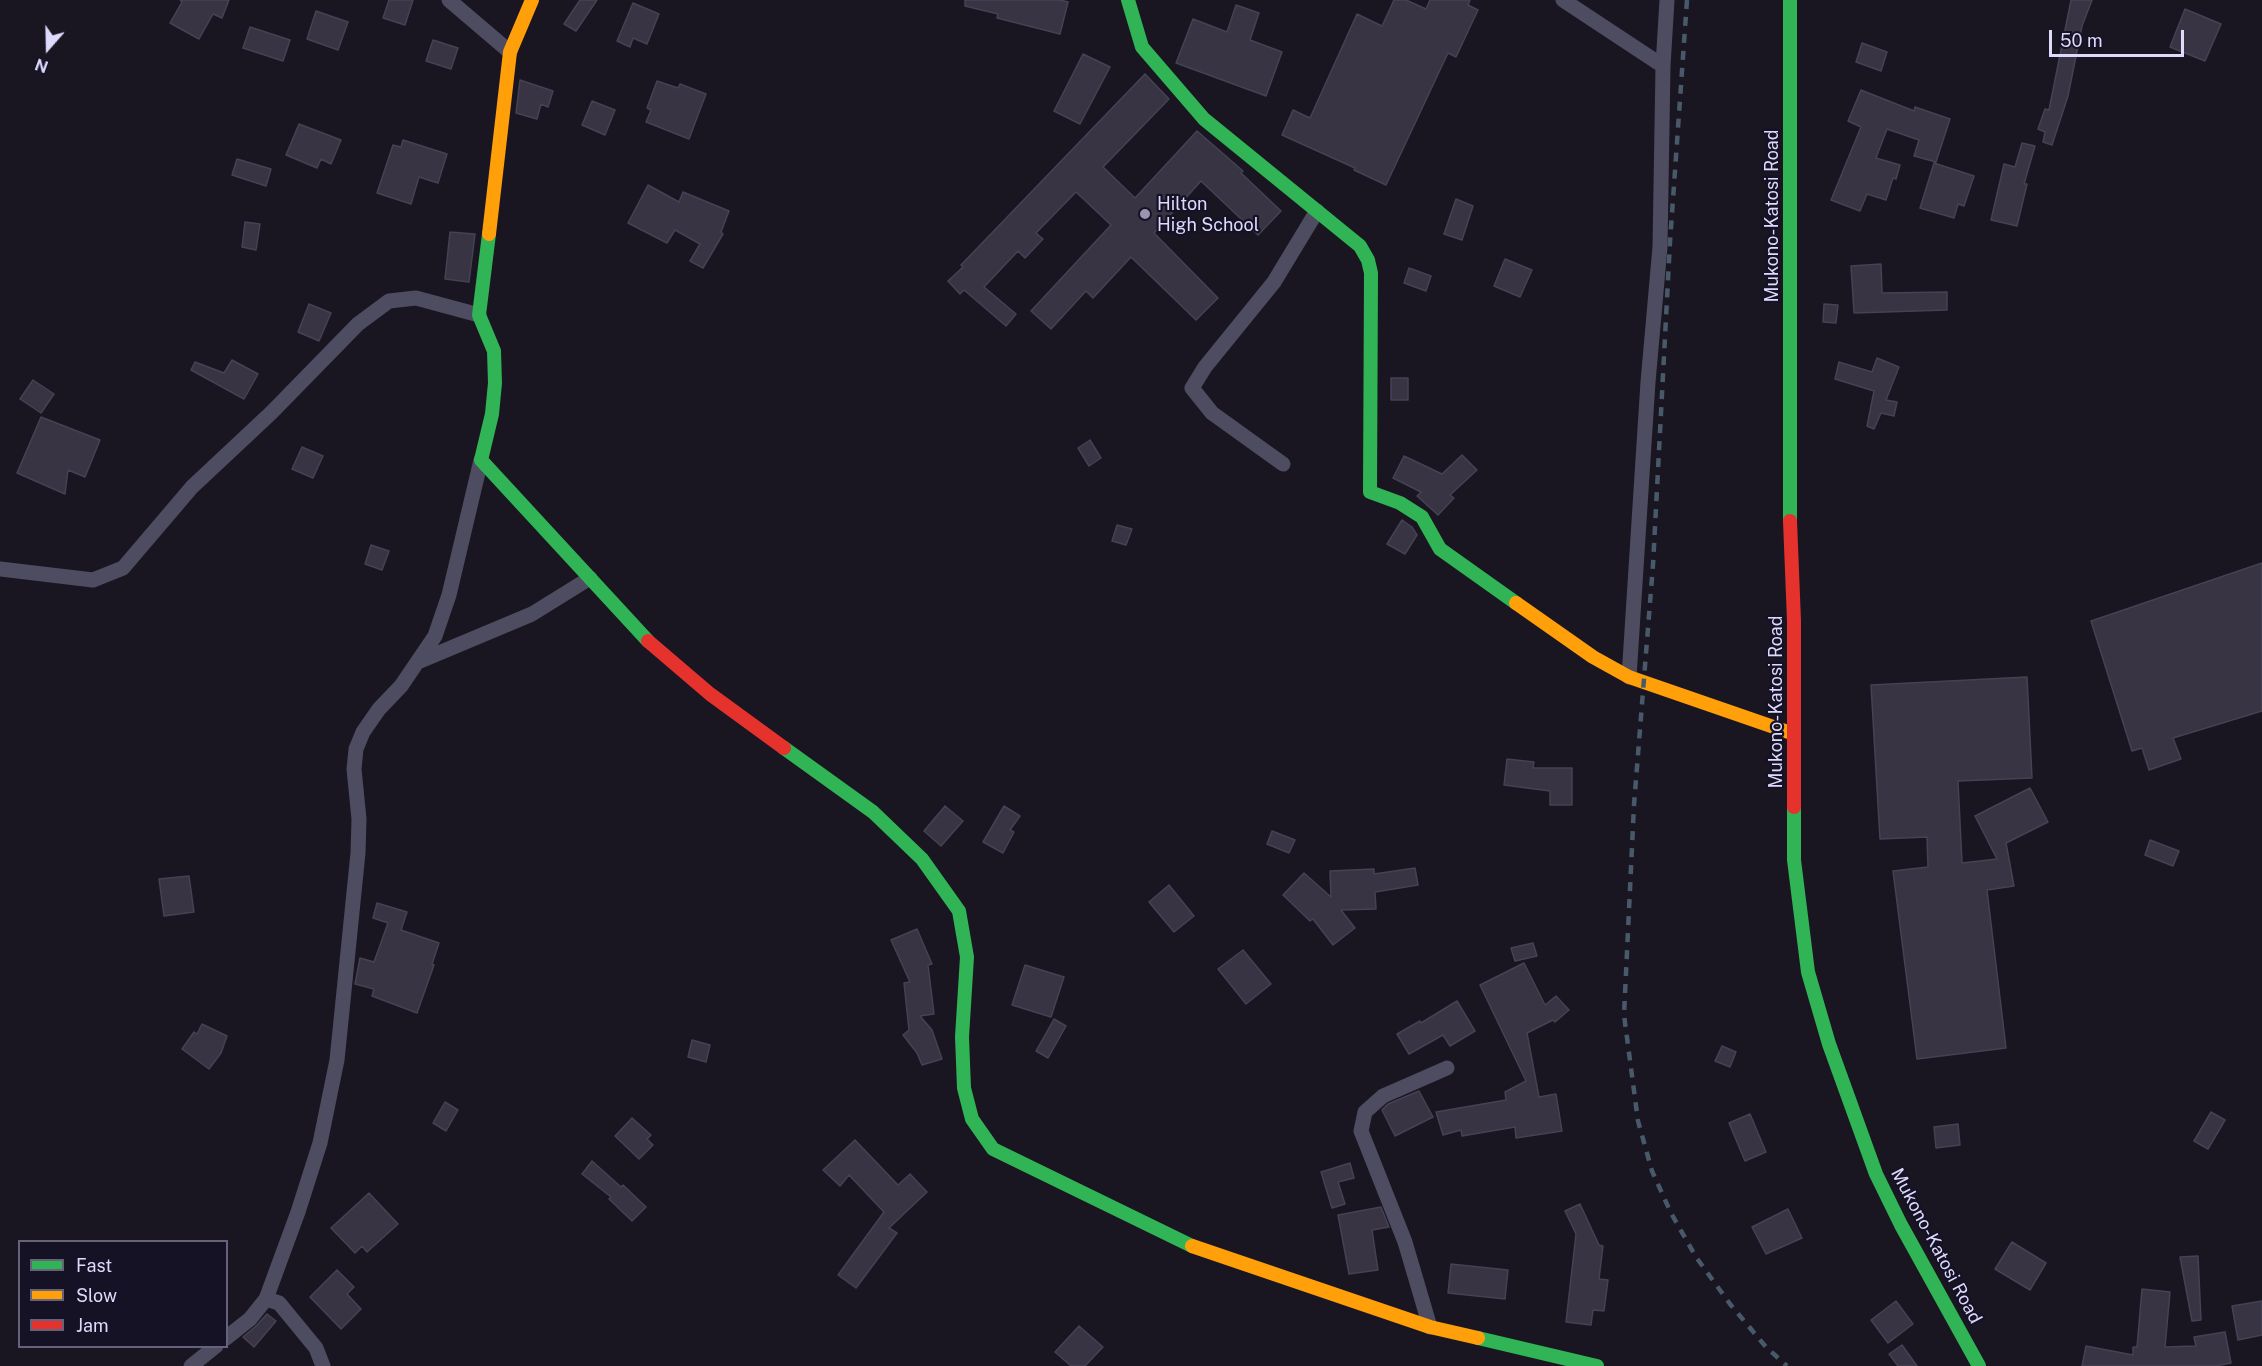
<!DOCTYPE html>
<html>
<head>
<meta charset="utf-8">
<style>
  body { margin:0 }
  #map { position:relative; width:2262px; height:1366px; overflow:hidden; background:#191622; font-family:"Public Sans",sans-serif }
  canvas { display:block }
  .legend { position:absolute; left:18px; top:1240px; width:210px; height:108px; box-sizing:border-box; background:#161226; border:2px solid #66627c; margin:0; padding:8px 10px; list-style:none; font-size:18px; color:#dedafc }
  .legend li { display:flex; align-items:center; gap:12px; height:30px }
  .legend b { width:30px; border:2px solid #66627c }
  .north { position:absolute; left:18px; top:18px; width:60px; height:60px; -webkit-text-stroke:4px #161226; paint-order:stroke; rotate:200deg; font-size:16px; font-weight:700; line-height:24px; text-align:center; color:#dedafc }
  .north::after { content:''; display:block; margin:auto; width:21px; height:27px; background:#dedafc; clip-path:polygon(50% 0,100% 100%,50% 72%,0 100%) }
  .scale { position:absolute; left:2049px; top:30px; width:135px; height:27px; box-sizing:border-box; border:3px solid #dedafc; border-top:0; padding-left:8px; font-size:18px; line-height:21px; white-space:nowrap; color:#dedafc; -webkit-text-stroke:4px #161226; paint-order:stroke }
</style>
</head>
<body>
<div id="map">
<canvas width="2262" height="1366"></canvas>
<ul class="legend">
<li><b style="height:8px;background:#30b455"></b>Fast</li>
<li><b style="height:8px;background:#ff9f0a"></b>Slow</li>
<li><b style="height:8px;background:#e5322d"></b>Jam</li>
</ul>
<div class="north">N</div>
<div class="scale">50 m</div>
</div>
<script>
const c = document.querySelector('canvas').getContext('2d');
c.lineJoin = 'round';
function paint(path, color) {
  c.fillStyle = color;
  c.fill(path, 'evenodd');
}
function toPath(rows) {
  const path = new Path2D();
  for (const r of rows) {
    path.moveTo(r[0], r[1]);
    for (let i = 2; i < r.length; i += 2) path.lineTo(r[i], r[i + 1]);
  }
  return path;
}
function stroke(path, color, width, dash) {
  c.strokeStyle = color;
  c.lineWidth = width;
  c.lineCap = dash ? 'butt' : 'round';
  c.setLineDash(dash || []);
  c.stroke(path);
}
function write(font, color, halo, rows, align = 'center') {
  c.font = font + ' "Public Sans",sans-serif';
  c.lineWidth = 4.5;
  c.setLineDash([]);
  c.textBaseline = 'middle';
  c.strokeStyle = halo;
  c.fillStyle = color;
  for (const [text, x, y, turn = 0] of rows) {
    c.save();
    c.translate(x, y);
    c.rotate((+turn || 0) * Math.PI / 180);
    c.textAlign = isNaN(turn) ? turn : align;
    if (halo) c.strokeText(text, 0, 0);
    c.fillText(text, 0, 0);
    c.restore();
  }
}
const building = toPath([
  [180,0,229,0,222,18,213,14,199,39,170,23,182,2,180,0],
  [389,0,413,0,405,25,383,18,389,0],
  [580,0,597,0,576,31,564,24,580,0],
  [965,0,1060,0,1068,2,1060,34,997,18,998,14,965,6,965,0],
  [1394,0,1406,0,1426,9,1430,0,1470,0,1468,5,1478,10,1456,57,1448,53,1386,185,1354,170,1355,168,1282,135,1293,110,1310,118,1357,14,1382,26,1394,0],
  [2071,0,2092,0,2082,26,2068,96,2052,145,2043,142,2045,132,2038,129,2045,109,2049,110,2071,0],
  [633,3,659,14,647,44,633,38,630,47,617,41,633,3],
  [1236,5,1259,13,1250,40,1282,52,1266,96,1176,63,1193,19,1227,32,1236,5],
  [2185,9,2221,24,2205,61,2170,47,2185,9],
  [316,11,348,22,338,50,307,39,316,11],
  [250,27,290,40,283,61,243,48,250,27],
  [433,40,458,48,451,69,426,61,433,40],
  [1862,43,1887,52,1881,71,1856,62,1862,43],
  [1083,54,1110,67,1080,124,1054,111,1083,54],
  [1145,74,1169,99,1103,167,1135,198,1197,131,1243,171,1241,173,1281,211,1258,235,1201,181,1154,233,1218,298,1196,320,1131,257,1093,298,1086,291,1051,329,1031,311,1111,225,1076,192,1036,233,1043,239,1025,258,1018,251,984,287,1016,314,1006,326,964,290,960,294,948,281,963,267,961,265,1145,74],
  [520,80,553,91,548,107,541,104,537,119,516,113,520,80],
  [657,81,678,88,680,84,706,94,689,139,646,122,651,110,647,108,657,81],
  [1861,90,1914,111,1915,107,1950,119,1936,162,1914,156,1919,140,1887,129,1876,158,1900,165,1896,179,1893,178,1886,200,1867,194,1860,211,1831,200,1861,127,1848,121,1861,90],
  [592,101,615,110,605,135,582,125,592,101],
  [299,124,341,140,331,164,321,159,317,168,286,155,299,124],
  [403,140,447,154,438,183,419,177,411,204,377,193,393,145,401,147,403,140],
  [2022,143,2035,146,2024,184,2027,184,2017,226,1991,220,2004,164,2015,167,2022,143],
  [237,159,271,169,266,186,232,175,237,159],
  [1934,163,1974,176,1964,206,1958,204,1954,218,1920,208,1934,163],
  [648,185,679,202,683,192,729,211,721,232,723,234,703,268,690,261,700,244,675,230,667,243,628,223,648,185],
  [1456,199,1473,206,1462,240,1444,234,1456,199],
  [245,222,260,224,256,250,242,247,245,222],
  [450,232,475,234,469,282,445,279,450,232],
  [1505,259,1532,270,1520,297,1494,286,1505,259],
  [1881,264,1882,293,1947,292,1947,310,1854,313,1851,266,1881,264],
  [1409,268,1431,276,1426,291,1404,283,1409,268],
  [309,304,331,313,319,341,298,332,309,304],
  [1824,304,1838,305,1836,323,1823,322,1824,304],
  [1877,358,1899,367,1886,400,1897,402,1894,416,1881,413,1874,429,1867,426,1874,391,1835,379,1839,362,1872,372,1877,358],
  [232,360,258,374,244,399,191,370,195,362,224,373,232,360],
  [1391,378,1408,378,1408,400,1391,400,1391,378],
  [33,380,54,394,41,413,20,399,33,380],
  [41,417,100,440,85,477,68,470,65,494,17,473,41,417],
  [1090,440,1101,458,1089,466,1078,448,1090,440],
  [302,447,323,456,313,478,292,469,302,447],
  [1462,455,1477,470,1450,495,1454,498,1438,515,1417,496,1421,492,1393,478,1404,456,1442,474,1462,455],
  [1402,520,1412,527,1417,535,1405,554,1387,544,1402,520],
  [1117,525,1132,529,1126,545,1112,541,1117,525],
  [371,545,389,551,382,570,365,564,371,545],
  [2262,563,2262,711,2173,738,2181,759,2149,770,2142,748,2132,751,2091,621,2262,563],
  [2027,677,2032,778,1958,781,1962,863,1997,859,1975,816,2030,788,2048,822,2006,843,2014,886,1987,890,2006,1048,1917,1059,1893,871,1928,867,1927,837,1880,839,1871,685,2027,677],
  [1507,759,1534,762,1533,768,1572,768,1572,805,1550,805,1550,791,1504,785,1507,759],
  [945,806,963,821,941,846,924,831,945,806],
  [1004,806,1020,816,1010,830,1014,832,1003,853,983,842,1004,806],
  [1272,831,1295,840,1289,853,1267,844,1272,831],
  [2150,840,2179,851,2173,866,2145,855,2150,840],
  [1415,868,1418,885,1375,892,1376,909,1341,910,1355,928,1333,945,1313,919,1310,921,1283,895,1304,873,1331,897,1330,871,1374,869,1374,874,1415,868],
  [189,876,194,912,164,916,159,879,189,876],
  [1169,885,1194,916,1174,932,1149,902,1169,885],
  [377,903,407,912,401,930,439,943,432,964,434,965,417,1013,372,996,374,989,355,984,360,958,374,962,388,923,373,918,377,903],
  [917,929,932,964,928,965,934,1014,920,1016,932,1030,942,1059,922,1065,917,1053,903,1035,909,1030,904,983,910,982,891,940,917,929],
  [1533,943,1537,956,1515,961,1511,948,1533,943],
  [1243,950,1271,984,1246,1004,1218,969,1243,950],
  [1524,963,1545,1005,1556,996,1569,1010,1555,1022,1553,1020,1527,1033,1539,1097,1556,1094,1562,1131,1516,1138,1515,1127,1462,1136,1461,1130,1443,1135,1436,1112,1506,1100,1505,1092,1526,1081,1480,985,1524,963],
  [1025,965,1064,977,1051,1017,1012,1005,1025,965],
  [1457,1001,1475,1031,1450,1046,1443,1035,1409,1054,1397,1034,1420,1021,1421,1023,1457,1001],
  [1054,1019,1066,1026,1048,1058,1036,1051,1054,1019],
  [202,1024,227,1036,221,1053,209,1069,182,1049,194,1032,197,1034,202,1024],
  [692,1040,710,1045,706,1062,688,1057,692,1040],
  [1722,1046,1736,1052,1730,1067,1715,1061,1722,1046],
  [1419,1091,1433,1117,1395,1136,1382,1110,1388,1104,1419,1091],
  [445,1102,458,1110,446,1131,433,1123,445,1102],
  [2211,1112,2225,1120,2208,1149,2194,1141,2211,1112],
  [1750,1114,1766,1152,1745,1161,1729,1123,1750,1114],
  [632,1118,651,1135,647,1139,653,1145,639,1159,615,1136,632,1118],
  [1958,1124,1960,1145,1936,1148,1934,1127,1958,1124],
  [855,1140,898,1185,910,1174,927,1192,889,1228,897,1233,856,1288,838,1275,884,1212,849,1175,840,1186,823,1170,855,1140],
  [592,1161,621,1187,623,1185,646,1207,632,1221,609,1199,611,1197,582,1174,592,1161],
  [1350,1163,1354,1178,1338,1182,1345,1204,1332,1208,1321,1172,1350,1163],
  [369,1193,398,1224,367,1252,362,1246,355,1253,331,1228,369,1193],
  [1580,1204,1599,1245,1603,1246,1599,1279,1608,1280,1604,1311,1593,1310,1591,1325,1566,1322,1576,1234,1565,1211,1580,1204],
  [1381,1207,1389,1227,1372,1230,1378,1270,1349,1274,1338,1215,1381,1207],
  [1788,1209,1802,1238,1766,1254,1752,1227,1788,1209],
  [2012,1242,2046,1263,2030,1290,1995,1269,2012,1242],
  [2198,1256,2201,1320,2192,1321,2180,1257,2198,1256],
  [1451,1264,1508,1270,1505,1299,1448,1293,1451,1264],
  [337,1270,354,1287,347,1294,361,1309,341,1329,310,1297,337,1270],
  [2142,1289,2170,1292,2165,1347,2196,1346,2194,1337,2225,1332,2231,1363,2215,1366,2082,1366,2086,1346,2133,1355,2133,1347,2137,1347,2142,1289],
  [1896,1301,1913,1324,1888,1343,1871,1320,1896,1301],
  [2262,1301,2262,1335,2238,1340,2232,1306,2262,1301],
  [267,1314,276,1321,254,1347,243,1337,256,1326,267,1314],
  [1079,1326,1103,1347,1085,1366,1071,1366,1055,1352,1079,1326],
  [1902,1345,1917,1366,1898,1366,1889,1354,1902,1345]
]);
const street = toPath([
  [449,0,510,52],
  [1563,0,1663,66,1660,247,1648,382,1629,677],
  [1663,66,1667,0],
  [1283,464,1212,413,1192,388,1205,367,1274,282,1317,211],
  [0,569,93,580,123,568,192,487,271,413,358,324,389,301,416,298,479,315],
  [420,661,532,614,590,578],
  [266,1299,279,1303,316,1348,323,1366],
  [1430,1327,1405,1242,1361,1131,1365,1112,1383,1096,1447,1068],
  [226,1338,250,1319,266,1299,298,1212,320,1143,337,1060,358,853,359,819,354,769,356,749,363,732,379,709,401,686,435,636,449,595,481,460],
  [191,1366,216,1346]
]);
const fast = toPath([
  [1128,0,1142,47,1204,119,1360,246,1368,260,1371,273,1370,492,1400,503,1422,517,1440,549,1516,603],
  [489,234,479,315,494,351,495,383,492,414,481,460,648,641],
  [1790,521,1790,0],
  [784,748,873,812,922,859,959,911,967,957,962,1037,964,1088,972,1119,993,1149,1192,1246],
  [1794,807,1794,860,1808,972,1829,1044,1876,1174,1901,1225,1979,1366],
  [1478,1338,1597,1366]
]);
const slow = toPath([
  [489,234,510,52,532,0],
  [1516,603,1593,657,1629,677,1794,734],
  [1192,1246,1430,1327,1478,1338]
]);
const jam = toPath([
  [1790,521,1794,621,1794,807],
  [648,641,710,694,784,748]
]);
const rail = toPath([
  [1687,0,1670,242,1653,565,1634,805,1624,1015,1638,1121,1652,1171,1671,1213,1696,1257,1730,1304,1766,1347,1787,1366]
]);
const markers = [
  [1145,214,6,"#9995b0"]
];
const poiNames = [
  ["Hilton",1157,204],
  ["High School",1157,225]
];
const streetNames = [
  ["Mukono-Katosi Road",1772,216,-90],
  ["Mukono-Katosi Road",1776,702,-90],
  ["Mukono-Katosi Road",1936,1246,62]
];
paint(building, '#383444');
stroke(building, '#454255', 1.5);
stroke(street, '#4e4c61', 15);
stroke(fast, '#30b455', 14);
stroke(slow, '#ff9f0a', 14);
stroke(jam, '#e5322d', 14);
stroke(rail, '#485a69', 4.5, [9, 8]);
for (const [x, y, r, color] of markers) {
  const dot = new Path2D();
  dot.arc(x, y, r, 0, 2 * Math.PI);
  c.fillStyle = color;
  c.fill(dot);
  stroke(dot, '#161226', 2);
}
write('18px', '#dedafc', '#161226', poiNames, 'left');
write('18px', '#dedafc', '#161226', streetNames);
</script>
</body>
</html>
